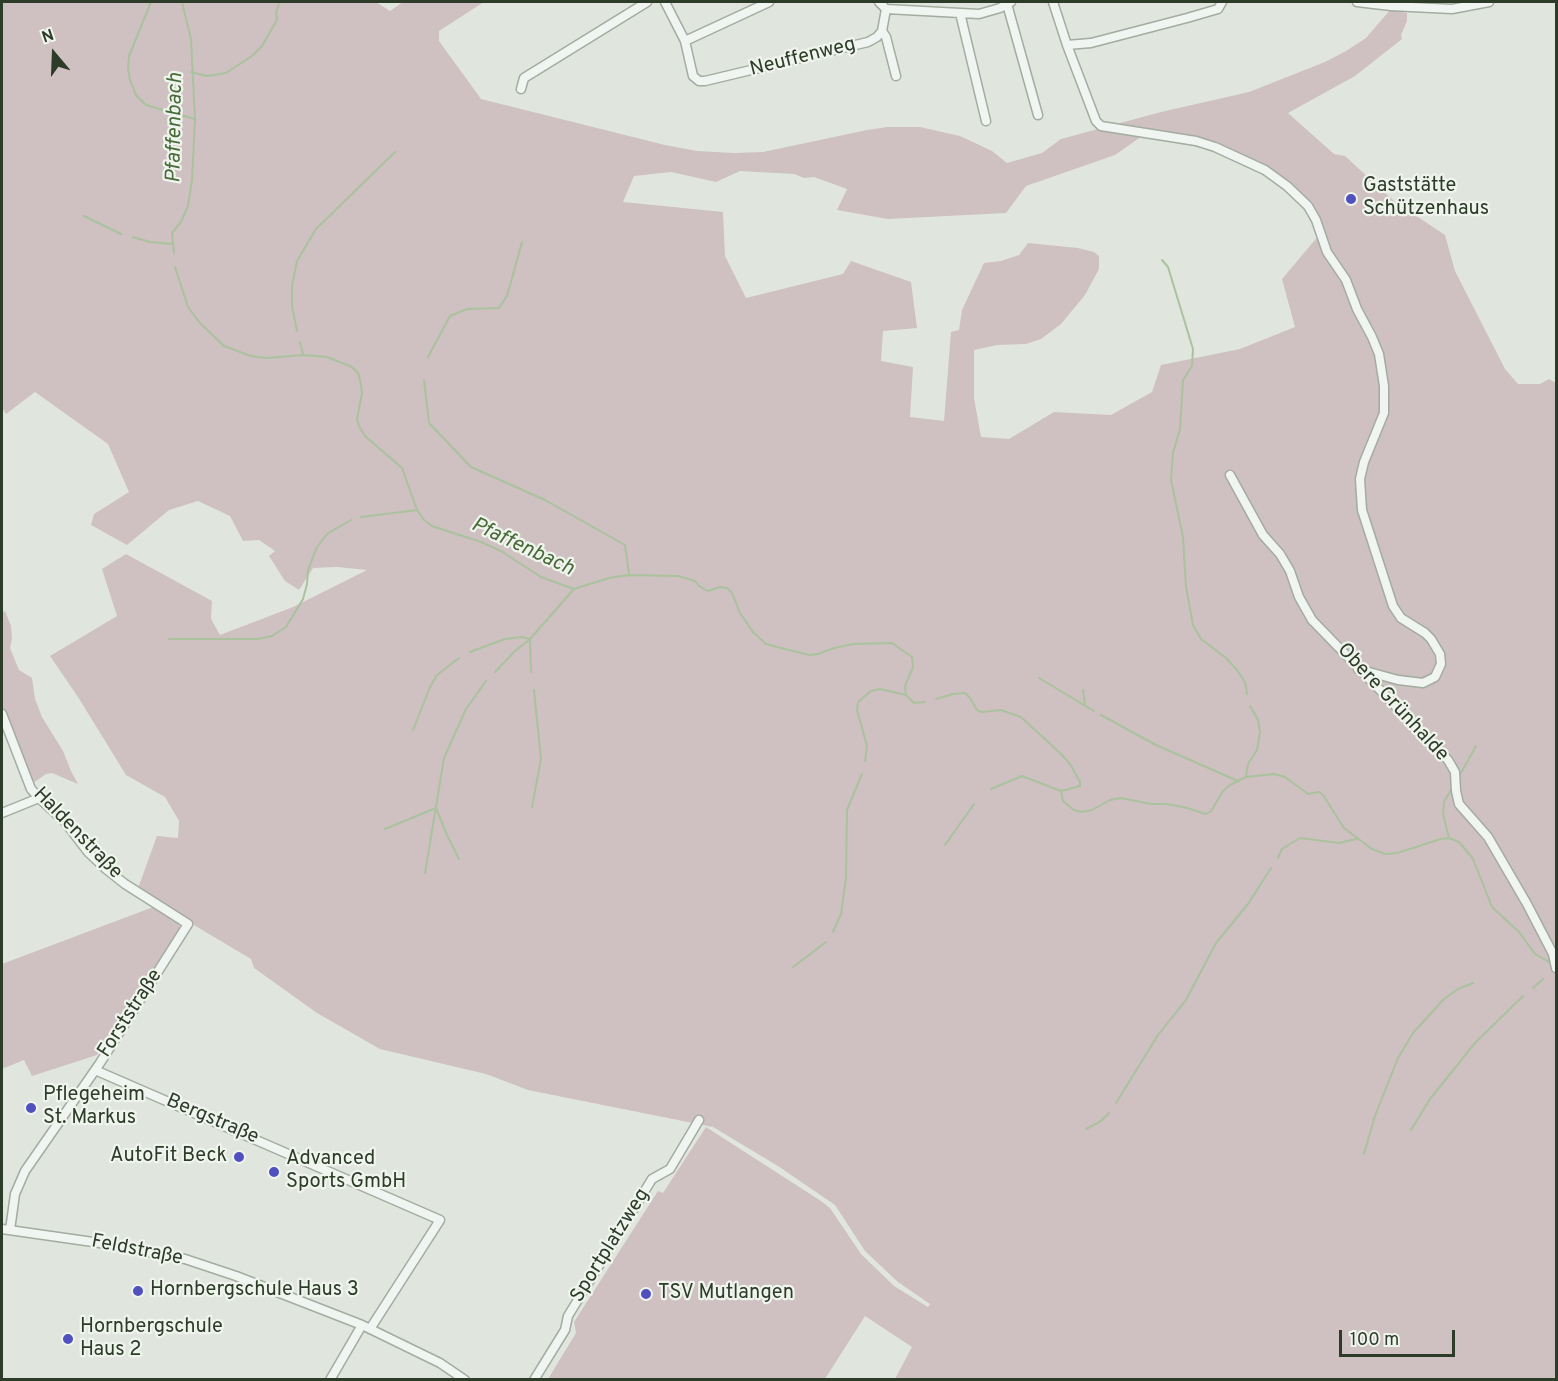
<!DOCTYPE html>
<html>
<head>
<meta charset="utf-8">
<style>
  body { margin:0 }
  #map { position:relative; width:1558px; height:1381px; overflow:hidden; background:#e0e6de; font-family:Overpass,sans-serif }
  canvas { display:block }
  .frame { position:absolute; inset:0; border:3px solid #2d3b29; pointer-events:none }
  .north { position:absolute; left:24px; top:24px; width:60px; height:60px; -webkit-text-stroke:4px #eff4ed; paint-order:stroke; rotate:341deg; font-size:16px; font-weight:700; line-height:24px; text-align:center; color:#2d3b29 }
  .north::after { content:''; display:block; margin:auto; width:21px; height:27px; background:#2d3b29; clip-path:polygon(50% 0,100% 100%,50% 72%,0 100%) }
  .scale { position:absolute; left:1339px; top:1330px; width:116px; height:27px; box-sizing:border-box; border:3px solid #2d3b29; border-top:0; padding-left:8px; font-size:18px; line-height:21px; white-space:nowrap; color:#2d3b29; -webkit-text-stroke:4px #eff4ed; paint-order:stroke }
</style>
</head>
<body>
<div id="map">
<canvas width="1558" height="1381"></canvas>
<div class="frame"></div>
<div class="north">N</div>
<div class="scale">100 m</div>
</div>
<script>
const c = document.querySelector('canvas').getContext('2d');
c.lineJoin = 'round';
function paint(path, color) {
  c.fillStyle = color;
  c.fill(path, 'evenodd');
}
function toPath(rows) {
  const path = new Path2D();
  for (const r of rows) {
    path.moveTo(r[0], r[1]);
    for (let i = 2; i < r.length; i += 2) path.lineTo(r[i], r[i + 1]);
  }
  return path;
}
function stroke(path, color, width, dash) {
  c.strokeStyle = color;
  c.lineWidth = width;
  c.lineCap = dash ? 'butt' : 'round';
  c.setLineDash(dash || []);
  c.stroke(path);
}
function write(font, color, halo, rows, align = 'center') {
  c.font = font + ' Overpass,sans-serif';
  c.lineWidth = 4.5;
  c.setLineDash([]);
  c.textBaseline = 'middle';
  c.strokeStyle = halo;
  c.fillStyle = color;
  for (const [text, x, y, turn = 0] of rows) {
    c.save();
    c.translate(x, y);
    c.rotate((+turn || 0) * Math.PI / 180);
    c.textAlign = isNaN(turn) ? turn : align;
    if (halo) c.strokeText(text, 0, 0);
    c.fillText(text, 0, 0);
    c.restore();
  }
}
const green = toPath([
  [2,2,376,2,390,11,403,2,484,2,439,31,439,41,481,99,665,145,697,151,734,153,763,152,867,130,888,127,920,127,960,136,992,151,1007,163,1042,153,1061,139,1161,112,1249,92,1325,62,1346,51,1366,38,1390,10,1407,13,1407,21,1401,35,1402,39,1355,76,1288,113,1334,154,1345,156,1394,201,1445,235,1455,271,1505,369,1518,384,1540,384,1549,379,1556,383,1556,1379,895,1379,912,1347,865,1316,825,1379,548,1379,576,1333,574,1322,658,1191,663,1193,706,1127,821,1201,830,1208,861,1254,894,1286,928,1307,930,1304,898,1282,865,1251,835,1205,778,1166,713,1127,528,1090,486,1074,380,1049,317,1013,254,968,251,959,137,891,157,836,178,838,179,821,165,797,126,775,78,697,50,656,117,616,102,569,126,554,212,601,211,619,220,635,293,607,367,570,337,567,313,568,299,590,285,581,269,556,275,551,259,540,243,541,230,516,198,501,169,510,127,545,91,525,94,514,129,492,108,444,35,392,6,414,2,408],
  [1145,134,1215,147,1287,186,1316,220,1320,234,1282,279,1295,327,1240,349,1161,365,1152,392,1111,415,1054,412,1009,439,981,437,974,398,974,350,997,345,1026,344,1041,339,1061,324,1085,295,1099,269,1099,256,1094,252,1078,248,1028,243,1019,255,1001,261,984,263,962,310,959,330,951,332,944,421,910,417,913,367,881,361,883,331,917,328,911,282,851,261,843,274,746,298,725,256,723,212,623,202,634,176,671,172,716,182,740,171,794,174,804,178,814,177,847,189,837,210,888,219,1006,213,1026,186,1115,155],
  [5,611,11,626,12,638,10,648,19,670,32,678,35,699,42,717,63,751,71,771,78,784,52,773,46,774,33,783,32,779,2,706,2,613],
  [156,906,179,922,180,931,97,1055,32,1076,24,1060,2,1069,2,964]
]);
const stream = toPath([
  [151,2,129,56,128,69,130,80,136,95,146,105,195,119],
  [191,72,207,76,226,73,252,56,262,46,277,20,276,13,279,3],
  [84,216,121,234],
  [133,237,150,242,173,244],
  [174,253,172,233,181,222,188,206,192,180,195,119,191,39,182,2],
  [1162,260,1168,267,1193,349,1192,366,1183,380,1180,429,1173,453,1171,480,1183,537,1186,587,1193,625,1201,639,1226,658,1237,670,1245,682,1247,694],
  [175,267,188,307,200,323,224,346,251,356,266,358,303,355,327,357,352,367,358,373,361,384,362,393,357,419,359,426,365,436,402,468,417,510,424,520,432,526,481,542,501,551,541,577,574,589,609,578,629,575,678,576,695,581,699,586,708,591,720,587,727,588,732,593,740,613,753,632,766,644,809,655,818,654,834,648,853,644,892,643,912,657,913,667,905,686,906,695,914,703,925,702],
  [297,331,292,306,292,286,297,261,316,229,395,152],
  [300,342,303,354],
  [428,357,450,316,467,309,499,308,507,296,522,242],
  [424,380,429,423,471,467,545,500,625,545,629,574],
  [361,517,417,510],
  [169,639,258,639,272,636,286,627,303,599,307,584,308,570,317,547,327,534,351,520],
  [470,652,505,639,522,637,530,639,531,672],
  [495,672,515,651,530,639,574,589],
  [1039,678,1094,711],
  [1083,690,1085,705],
  [936,699,953,694,965,693,970,698,977,710,982,712,1001,710,1021,717,1060,753,1070,764,1080,782,1080,786,1061,791,1063,801,1074,810,1082,812,1092,810,1110,800,1121,798,1151,804,1167,804,1187,808,1206,814,1211,811,1223,791,1230,785,1246,777,1274,774,1285,777,1308,794,1319,792,1323,795,1344,828,1372,849,1385,854,1397,853,1441,839,1449,838,1459,842,1473,859,1492,907,1519,932,1535,954,1551,963],
  [1101,715,1156,745,1238,781],
  [413,730,430,687,437,675,459,658],
  [865,761,867,746,857,710,858,702,871,691,880,689,906,695],
  [1461,773,1476,746],
  [1246,776,1248,764,1257,750,1260,732,1258,720,1250,706],
  [991,789,1022,776,1061,791],
  [532,807,541,759,534,690],
  [385,829,436,808,447,835,459,859],
  [1449,838,1443,814,1444,802,1452,788],
  [945,845,974,804],
  [1278,858,1282,849,1300,838,1339,843,1356,839],
  [425,873,444,758,466,709,486,681],
  [833,932,841,914,846,878,847,810,862,774],
  [793,967,826,942],
  [1533,988,1543,979],
  [1116,1103,1158,1035,1186,1000,1216,943,1248,904,1271,868],
  [1086,1129,1101,1121,1109,1113],
  [1411,1130,1430,1099,1475,1043,1523,996],
  [1364,1154,1375,1116,1398,1058,1413,1033,1444,999,1458,989,1473,983]
]);
const minor = toPath([
  [665,2,685,41,693,76,699,81,705,81,868,42,877,37,882,31,886,9],
  [879,2,886,9,979,14,1000,8,1011,2],
  [1053,2,1067,45,1096,121,1101,126,1196,141,1215,147,1265,170,1287,186,1308,206,1316,220,1327,252,1346,280,1357,309,1372,337,1379,354,1384,386,1384,413,1364,462,1360,479,1362,510,1393,606,1401,618,1425,633,1431,639,1440,654,1441,664,1435,677,1423,683,1398,680,1358,669],
  [1357,2,1391,6,1452,9,1489,2],
  [1007,4,1038,115],
  [960,13,986,121],
  [882,31,886,37,896,76],
  [685,41,769,2],
  [1067,45,1091,43,1187,18,1218,9,1222,2],
  [521,89,524,78,647,2],
  [1230,475,1263,535,1280,554,1290,571,1299,597,1312,620,1448,760,1455,772,1456,791,1459,804,1488,837,1527,904,1553,954,1556,968],
  [2,714,31,789,39,798,65,822,88,852,106,869,125,884,188,924,100,1063,25,1171,15,1194,10,1230],
  [2,813,39,798],
  [95,1070,440,1220,370,1329],
  [2,1229,107,1244,185,1259,236,1276,362,1325,440,1363,465,1380],
  [330,1380,362,1325],
  [534,1380,565,1330,568,1316,652,1179,670,1169,699,1120]
]);
const markers = [
  [1351,199,6,"#5051be"],
  [31,1108,6,"#5051be"],
  [239,1157,6,"#5051be"],
  [274,1172,6,"#5051be"],
  [138,1291,6,"#5051be"],
  [646,1294,6,"#5051be"],
  [68,1339,6,"#5051be"]
];
const streetNames = [
  ["Neuffenweg",803,58,-14],
  ["Obere Grünhalde",1392,703,47],
  ["Haldenstraße",77,834,46],
  ["Forststraße",131,1014,-57],
  ["Bergstraße",212,1120,23],
  ["Sportplatzweg",611,1246,-58],
  ["Feldstraße",137,1251,11]
];
const poiNames = [
  ["Gaststätte",1363,187],
  ["Schützenhaus",1363,210],
  ["Pflegeheim",43,1096],
  ["St. Markus",43,1119],
  ["AutoFit Beck",227,1157,"right"],
  ["Advanced",286,1160],
  ["Sports GmbH",286,1183],
  ["Hornbergschule Haus 3",150,1291],
  ["TSV Mutlangen",658,1294],
  ["Hornbergschule",80,1328],
  ["Haus 2",80,1351]
];
const waterNames = [
  ["Pfaffenbach",176,128,-89],
  ["Pfaffenbach",522,548,25]
];
paint(green, '#cfc0c2');
stroke(stream, '#aac29d', 2);
stroke(minor, '#a3aca0', 11);
stroke(minor, '#f1f5f1', 8);
for (const [x, y, r, color] of markers) {
  const dot = new Path2D();
  dot.arc(x, y, r, 0, 2 * Math.PI);
  c.fillStyle = color;
  c.fill(dot);
  stroke(dot, '#eff4ed', 2);
}
write('20px', '#2d3b29', '#eff4ed', streetNames);
write('20px', '#2d3b29', '#eff4ed', poiNames, 'left');
write('italic 21px', '#476a38', '#eff4ed', waterNames);
</script>
</body>
</html>
